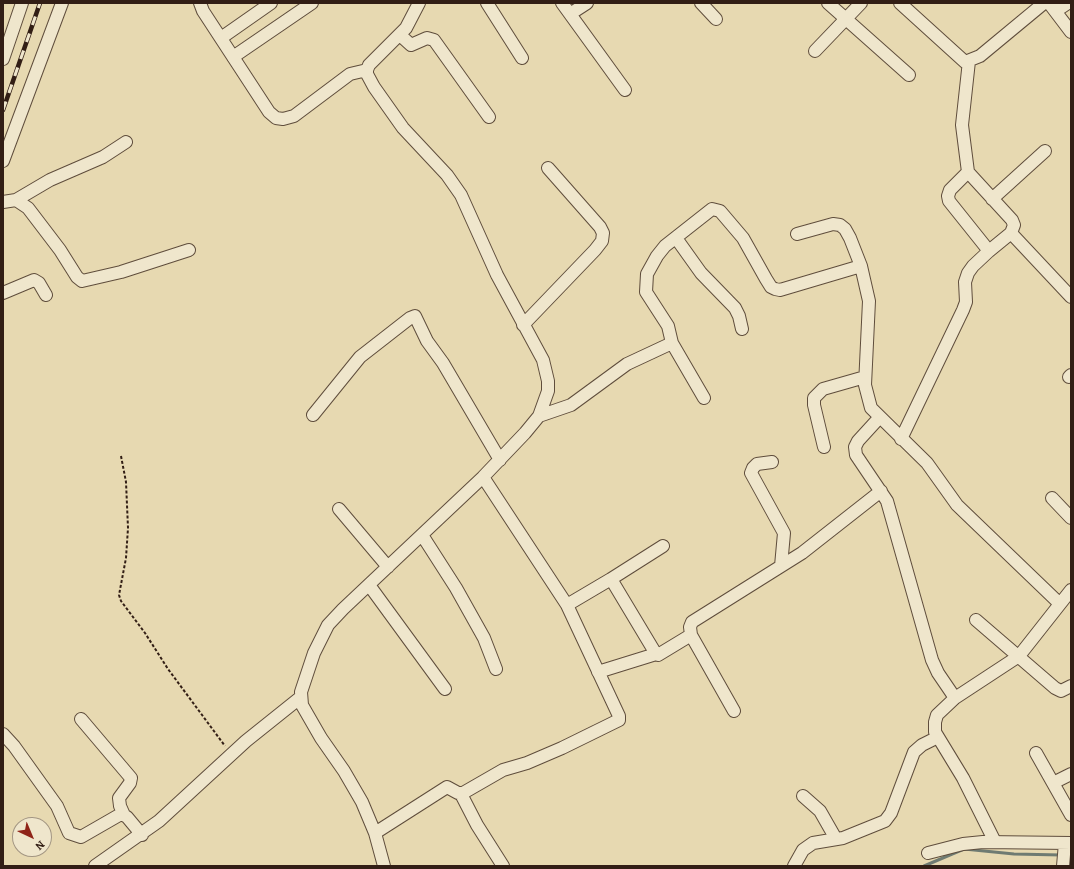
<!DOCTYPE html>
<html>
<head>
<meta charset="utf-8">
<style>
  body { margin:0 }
  #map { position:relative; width:1074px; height:869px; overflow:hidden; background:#e7d9b1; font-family:Alegreya,serif }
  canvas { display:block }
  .frame { position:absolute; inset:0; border:4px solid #321e15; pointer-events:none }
  .north { position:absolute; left:12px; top:817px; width:40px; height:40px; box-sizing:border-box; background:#efe6cc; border:1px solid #a39683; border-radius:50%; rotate:136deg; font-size:11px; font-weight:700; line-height:16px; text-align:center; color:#321e15 }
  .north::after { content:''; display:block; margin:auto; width:14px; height:18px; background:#8f2418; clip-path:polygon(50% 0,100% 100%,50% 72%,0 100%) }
</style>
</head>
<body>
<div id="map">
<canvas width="1074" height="869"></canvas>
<div class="frame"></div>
<div class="north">N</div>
</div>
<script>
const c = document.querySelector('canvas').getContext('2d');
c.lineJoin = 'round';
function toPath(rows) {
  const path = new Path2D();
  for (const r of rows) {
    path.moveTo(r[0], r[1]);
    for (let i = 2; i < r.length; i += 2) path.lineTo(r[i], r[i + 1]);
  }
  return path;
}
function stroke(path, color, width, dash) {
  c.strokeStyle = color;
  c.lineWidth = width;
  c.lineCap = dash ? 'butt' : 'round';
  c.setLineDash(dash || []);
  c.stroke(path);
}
const stream = toPath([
  [924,866,964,849,1014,854,1061,855]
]);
const path = toPath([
  [121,456,126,482,128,528,126,558,119,595,121,601,145,633,168,669,225,746]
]);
const minor = toPath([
  [200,3,203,11,269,112,276,118,283,119,294,116,350,74,367,70],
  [487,3,522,58],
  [562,3,625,90],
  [701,3,716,19],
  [828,3,909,75],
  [900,3,965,62,980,56,1044,3],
  [1049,3,1071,32],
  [1056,11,1068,3],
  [570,14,587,3],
  [400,35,411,45,427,38,434,40,489,117],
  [221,38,271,3],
  [815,51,861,3],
  [233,57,312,3],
  [3,59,22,3],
  [3,161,62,3],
  [968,172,1012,220,1014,225,1011,233,989,251],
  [992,199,1045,151],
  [16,200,50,180,103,157,126,142],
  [3,202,16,200,28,208,60,250,77,277,82,281,121,272,189,250],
  [1011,233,1071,297],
  [797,234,833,224,840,225,845,229,850,238,861,266,869,301,865,385,871,408,927,463,957,505,1060,604],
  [676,238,701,273,735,308,739,316,742,329],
  [3,293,34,280,39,283,46,295],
  [523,325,595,250,602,241,603,233,600,227,548,168],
  [672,343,668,326,646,292,647,274,657,256,665,246,712,209,720,211,743,238,766,279,771,287,775,289,780,290,861,266],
  [1069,377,1071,375],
  [313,415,360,357,410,318,415,316,427,341,443,363,500,460],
  [539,416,571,405,627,364,672,343,704,398],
  [879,418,858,441,855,447,856,455,887,501,932,660,938,673,955,698],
  [901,439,963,310,966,302,965,282,968,273,973,266,989,251,949,201,948,196,950,190,968,172,962,125,969,61],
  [824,447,814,405,814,398,823,389,865,377],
  [772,462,757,464,753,468,751,473,784,533,781,566],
  [483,477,567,605,611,579,656,654,658,655,691,635],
  [1052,498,1071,518],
  [339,509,388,567],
  [422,535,456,588,484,638,496,669],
  [611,579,663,546],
  [369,585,445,689],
  [976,620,1055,688,1061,691,1071,686],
  [598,672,656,654],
  [734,711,691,635,690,627,692,622,802,553,881,491],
  [81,719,131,778,130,783,119,798,120,806,124,815],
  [3,734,14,746,57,806,69,833,81,837,121,814,127,817,142,835],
  [1036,753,1071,815],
  [1053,783,1071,774],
  [461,794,477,825,503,866],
  [803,796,820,811,836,839],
  [375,833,447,787,458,793,463,793,503,770,527,763,562,748,619,720,619,716,567,605],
  [995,842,963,778,935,732,935,722,937,715,955,698,1019,656,1071,590],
  [928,853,963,844,983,842,1071,843],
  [95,866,159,821,246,741,301,697],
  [384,866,375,833,362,802,344,771,321,738,302,705,301,692,314,653,328,625,343,609,483,477,525,433,539,416,548,391,548,381,543,360,497,275,461,195,447,175,403,128,374,87,367,74,367,70,369,65,406,28,419,3],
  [794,866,803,850,813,843,843,838,885,821,891,813,914,752,922,745,938,737],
  [1063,866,1065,843]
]);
const rail = toPath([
  [3,110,40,3]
]);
stroke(stream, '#6f7b72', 3);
stroke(minor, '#5f4d3c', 14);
stroke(path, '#321e15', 2, [3, 2]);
stroke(minor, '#efe6cc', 12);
stroke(rail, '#321e15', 4.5);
stroke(rail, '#efe6cc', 3, [9]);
</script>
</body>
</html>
